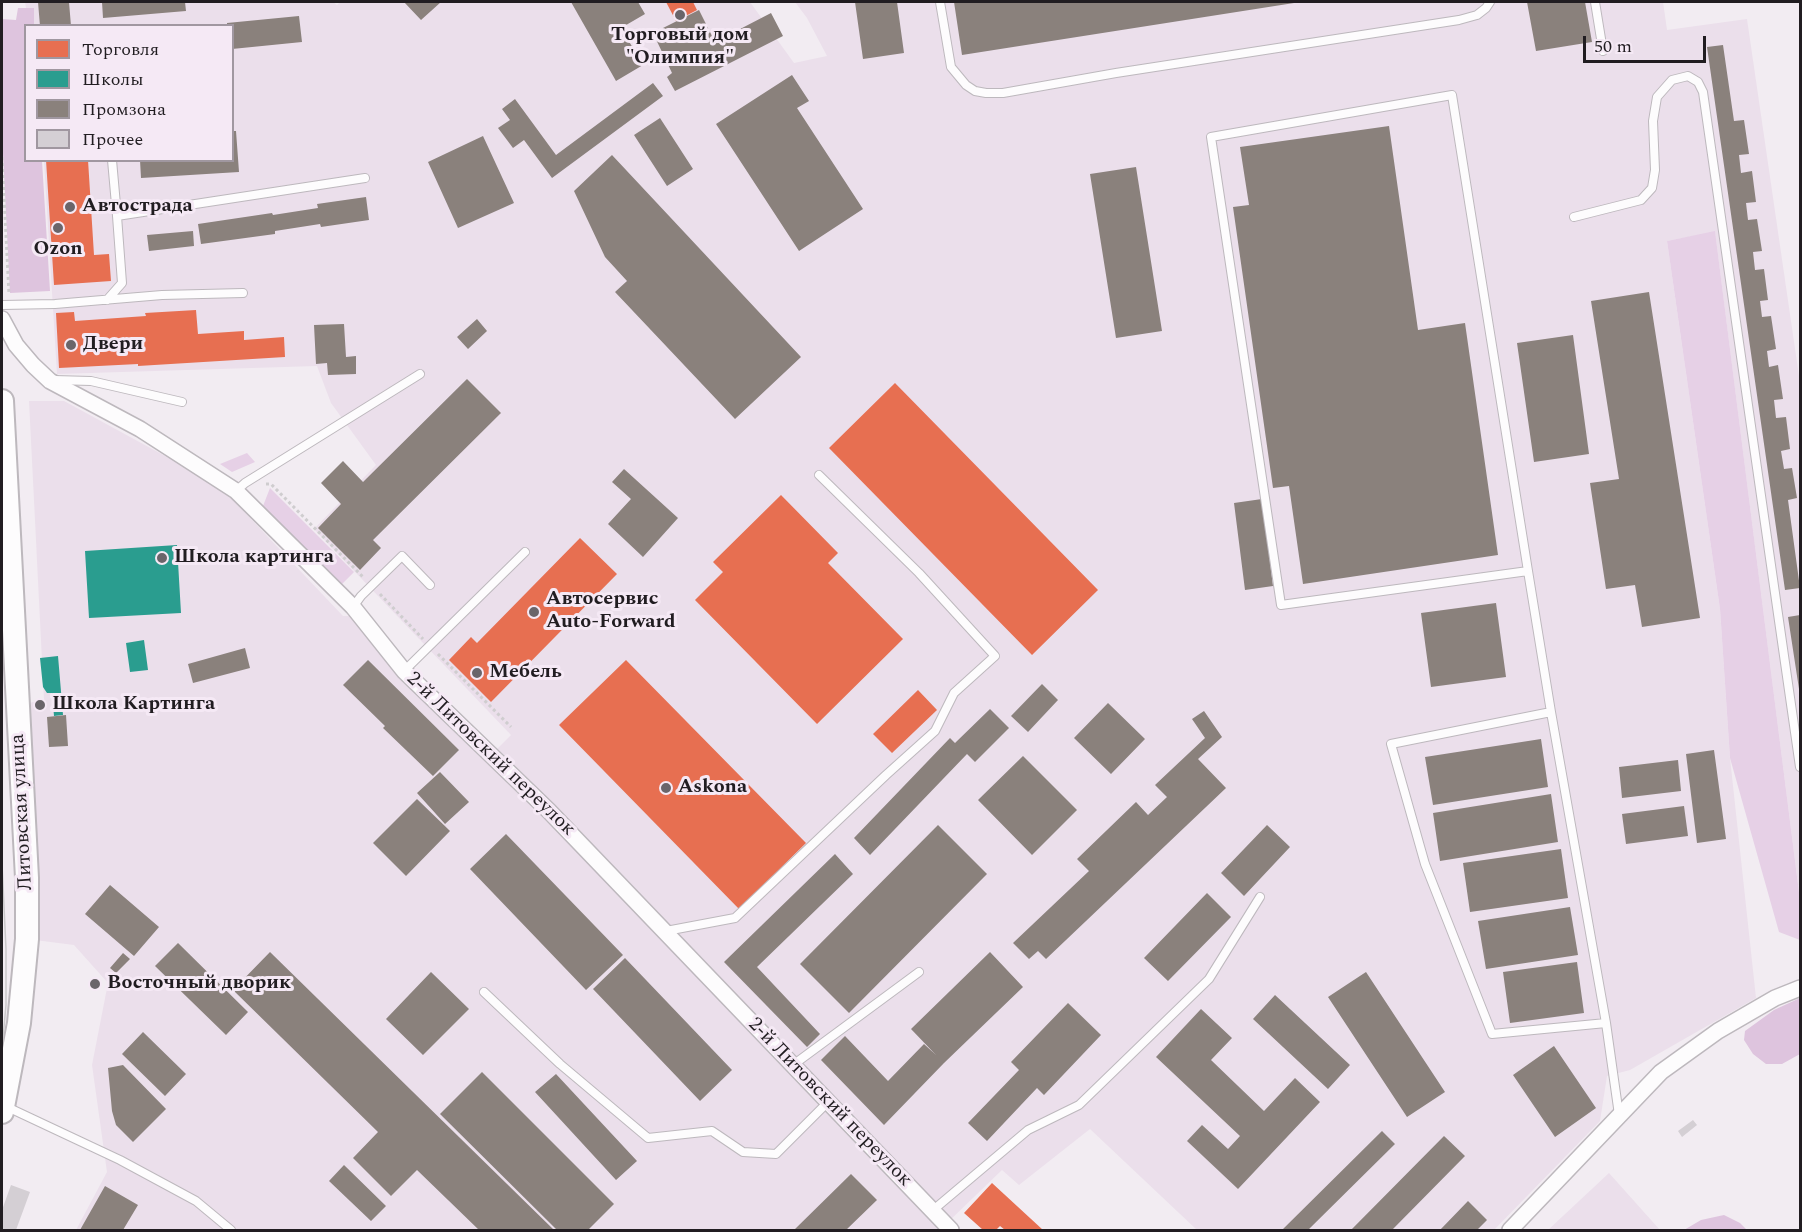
<!DOCTYPE html>
<html>
<head>
<meta charset="utf-8">
<style>
  body { margin:0 }
  #map { position:relative; width:1802px; height:1232px; overflow:hidden; background:#f2ecf2; font-family:Spectral,serif }
  canvas { display:block }
  .frame { position:absolute; inset:0; border:3px solid #211d21; pointer-events:none }
  .legend { position:absolute; left:24px; top:24px; width:210px; height:138px; box-sizing:border-box; background:#f5e9f5; border:2px solid #a097a0; margin:0; padding:8px 10px; list-style:none; font-size:18px; color:#211d21 }
  .legend li { display:flex; align-items:center; gap:12px; height:30px }
  .legend b { width:30px; border:2px solid #a097a0 }
  .scale { position:absolute; left:1583px; top:36px; width:123px; height:27px; box-sizing:border-box; border:3px solid #211d21; border-top:0; padding-left:8px; font-size:18px; line-height:21px; white-space:nowrap; color:#211d21; -webkit-text-stroke:4px #f5e9f5; paint-order:stroke }
</style>
</head>
<body>
<div id="map">
<canvas width="1802" height="1232"></canvas>
<div class="frame"></div>
<ul class="legend">
<li><b style="height:16px;background:#e76f51"></b>Торговля</li>
<li><b style="height:16px;background:#2a9d8f"></b>Школы</li>
<li><b style="height:16px;background:#8a817c"></b>Промзона</li>
<li><b style="height:16px;background:#d4cfd4"></b>Прочее</li>
</ul>
<div class="scale">50 m</div>
</div>
<script>
const c = document.querySelector('canvas').getContext('2d');
c.lineJoin = 'round';
function paint(path, color) {
  c.fillStyle = color;
  c.fill(path, 'evenodd');
}
function toPath(rows) {
  const path = new Path2D();
  for (const r of rows) {
    path.moveTo(r[0], r[1]);
    for (let i = 2; i < r.length; i += 2) path.lineTo(r[i], r[i + 1]);
  }
  return path;
}
function stroke(path, color, width, dash) {
  c.strokeStyle = color;
  c.lineWidth = width;
  c.lineCap = dash ? 'butt' : 'round';
  c.setLineDash(dash || []);
  c.stroke(path);
}
function write(font, color, halo, rows, align = 'center') {
  c.font = font + ' Spectral,serif';
  c.lineWidth = 6;
  c.setLineDash([]);
  c.textBaseline = 'middle';
  c.strokeStyle = halo;
  c.fillStyle = color;
  for (const [text, x, y, turn = 0] of rows) {
    c.save();
    c.translate(x, y);
    c.rotate((+turn || 0) * Math.PI / 180);
    c.textAlign = isNaN(turn) ? turn : align;
    if (halo) c.strokeText(text, 0, 0);
    c.fillText(text, 0, 0);
    c.restore();
  }
}
const built = toPath([
  [25,2,333,2,337,5,340,2,750,2,794,63,827,56,807,18,795,2,1663,2,1667,30,1747,19,1800,383,1800,900,1715,232,1667,241,1720,609,1730,758,1756,998,1630,1070,1607,1076,1600,1121,1494,1230,1197,1230,1090,1129,1019,1185,1002,1170,946,1224,951,1230,76,1230,107,1172,92,1065,108,983,74,945,27,939,18,705,44,700,29,401,64,401,200,475,232,499,343,616,364,616,494,752,511,735,314,529,376,465,331,403,317,366,57,374,44,161,232,160,232,26,29,25],
  [1609,1173,1660,1230,1548,1230]
]);
const green = toPath([
  [1715,231,1800,900,1800,940,1779,932,1730,758,1720,609,1667,241],
  [247,453,255,462,232,472,220,464],
  [270,488,354,572,341,585,263,506]
]);
const forest = toPath([
  [18,8,34,8,34,25,26,26,26,160,42,161,50,291,10,293,2,134,2,19,16,20],
  [1800,998,1800,1054,1782,1064,1766,1064,1753,1054,1744,1040,1745,1031,1774,1010],
  [1724,1215,1740,1223,1747,1230,1684,1230,1701,1220]
]);
const shops = toPath([
  [666,2,693,2,697,10,676,21],
  [46,160,88,160,94,255,109,254,111,281,54,285],
  [196,310,198,334,244,331,244,340,284,337,285,357,138,366,138,364,59,368,56,313,74,312,75,321,146,316,145,313],
  [895,383,1098,590,1032,655,829,448],
  [781,495,838,553,828,563,903,639,817,724,695,600,723,572,713,562],
  [580,538,617,574,491,702,449,660,471,637,477,643],
  [626,660,806,843,739,909,559,725],
  [918,690,937,710,892,753,873,734],
  [94,979,100,982,95,990,89,987],
  [992,1183,1043,1230,1005,1230,1000,1226,996,1230,983,1230,964,1213]
]);
const schools = toPath([
  [177,545,181,613,89,618,85,551],
  [144,640,148,670,130,672,126,643],
  [58,656,63,715,54,716,52,693,47,693,43,687,40,658]
]);
const industry = toPath([
  [38,2,69,2,71,26,40,26],
  [102,2,185,2,186,11,103,18],
  [404,2,441,2,421,20],
  [571,2,638,2,645,14,621,28,643,65,616,81],
  [855,2,897,2,904,53,863,59],
  [954,2,1294,2,1294,3,962,55],
  [1527,2,1585,2,1592,42,1536,51],
  [699,10,715,42,771,13,783,36,675,91,667,77,672,73,653,33],
  [299,16,302,42,232,49,232,26,227,26,227,23],
  [1723,45,1734,121,1744,120,1749,154,1739,155,1741,173,1752,171,1756,202,1746,203,1748,220,1757,219,1762,251,1753,252,1755,270,1764,269,1768,300,1760,301,1762,317,1771,316,1776,349,1767,351,1769,367,1778,365,1783,399,1774,400,1776,418,1786,417,1790,449,1781,451,1784,469,1792,468,1797,498,1788,500,1800,588,1785,590,1707,47],
  [792,75,809,101,797,108,863,209,799,251,716,124],
  [653,83,663,96,552,178,524,140,513,148,498,128,510,120,502,109,515,99,556,155],
  [660,118,693,169,667,186,634,135],
  [1389,126,1418,330,1465,323,1498,555,1303,584,1289,486,1273,488,1233,207,1249,205,1240,147],
  [232,131,236,131,239,172,141,178,140,160,232,160],
  [483,136,514,203,458,228,428,162],
  [612,155,801,357,735,419,615,292,627,281,605,257,574,191],
  [1136,167,1162,331,1116,338,1090,174],
  [366,197,369,220,321,227,320,224,275,231,275,234,201,244,198,224,272,213,273,215,318,208,317,204],
  [193,231,194,246,149,251,147,235],
  [1649,292,1700,618,1642,627,1635,585,1606,589,1590,483,1619,479,1591,301],
  [477,319,487,331,468,349,457,337],
  [344,324,346,357,356,356,356,374,328,375,327,363,316,364,314,325],
  [1573,335,1589,454,1534,462,1517,343],
  [467,379,501,413,373,540,381,548,360,570,318,528,341,504,321,483,343,461,363,482],
  [624,469,678,518,643,557,608,524,631,499,612,482],
  [1262,499,1273,586,1245,590,1234,503],
  [1496,603,1506,677,1431,687,1421,613],
  [1800,615,1800,689,1799,689,1788,617],
  [245,648,250,668,193,683,188,664],
  [368,660,459,750,433,776,383,728,385,726,343,685],
  [1042,684,1058,700,1028,732,1011,716],
  [1108,703,1145,739,1111,774,1074,738],
  [990,709,1009,728,975,762,967,754,870,855,854,838,950,738,955,743],
  [1204,711,1222,737,1198,759,1226,788,1046,959,1038,951,1029,959,1013,943,1089,871,1077,859,1136,802,1148,815,1167,797,1155,785,1205,738,1192,719],
  [66,715,68,746,49,747,47,717],
  [1541,739,1548,787,1433,805,1425,757],
  [1714,750,1726,839,1697,843,1686,754],
  [1023,756,1077,810,1032,855,978,800],
  [1678,760,1681,791,1622,798,1619,767],
  [440,772,469,802,445,824,417,793],
  [1551,794,1558,842,1440,861,1433,813],
  [417,799,450,831,406,876,373,843],
  [1684,806,1688,836,1626,844,1622,814],
  [938,825,987,874,849,1013,800,964],
  [1267,825,1290,847,1244,896,1221,873],
  [506,834,623,955,586,990,470,869],
  [1561,849,1568,898,1470,912,1463,863],
  [835,854,853,874,757,967,820,1034,807,1047,724,962],
  [110,885,159,927,134,956,85,914],
  [1207,893,1231,917,1168,981,1144,958],
  [1570,907,1578,955,1486,969,1478,921],
  [178,943,248,1012,226,1035,155,966],
  [270,952,554,1230,479,1230,417,1170,391,1196,353,1158,378,1132,233,990],
  [990,952,1023,987,944,1063,884,1125,821,1060,845,1036,888,1081,924,1044,936,1055,911,1029],
  [123,953,130,959,116,973,110,968],
  [625,958,732,1070,700,1101,593,989],
  [1577,962,1584,1013,1510,1023,1503,972],
  [431,972,469,1009,423,1055,386,1019],
  [1366,972,1445,1092,1407,1117,1328,997],
  [1275,995,1350,1065,1328,1089,1253,1019],
  [1068,1003,1101,1035,1044,1095,1037,1088,987,1141,968,1123,1019,1070,1011,1062],
  [1201,1009,1232,1038,1211,1060,1264,1111,1295,1078,1320,1102,1238,1189,1187,1141,1202,1125,1228,1149,1240,1136,1156,1057],
  [143,1032,186,1074,165,1096,122,1054],
  [1554,1046,1596,1108,1555,1137,1513,1075],
  [123,1065,166,1109,133,1142,116,1125,112,1111,108,1068],
  [482,1072,614,1204,588,1230,557,1230,440,1114],
  [556,1074,637,1161,616,1180,535,1092],
  [1382,1131,1395,1144,1308,1230,1282,1230],
  [1444,1136,1465,1156,1392,1230,1351,1230],
  [344,1165,386,1206,371,1221,329,1181],
  [851,1174,877,1200,846,1230,794,1230],
  [105,1186,138,1205,123,1230,80,1230],
  [1468,1201,1487,1220,1477,1230,1440,1230]
]);
const building = toPath([
  [1693,1120,1697,1125,1682,1137,1678,1131],
  [11,1185,30,1192,16,1230,2,1230,2,1210]
]);
const path = toPath([
  [2,157,9,294],
  [266,484,271,484,364,578],
  [380,594,423,639],
  [438,654,511,727]
]);
const service = toPath([
  [940,2,951,67,966,85,975,91,986,93,1003,93,1116,73,1459,20,1477,15,1486,8,1490,2],
  [1595,2,1603,51],
  [112,160,117,216],
  [1574,217,1641,200,1652,188,1655,170,1653,121,1657,97,1672,80,1688,76,1698,82,1703,92,1800,767],
  [107,300,122,283,117,216,365,178],
  [2,305,55,304,162,295,243,293],
  [54,380,91,381,182,402],
  [236,491,245,483,420,374],
  [1528,571,1281,605,1211,137,1452,95,1528,571,1551,712,1606,1023,1619,1115],
  [353,607,361,596,402,556,430,585],
  [404,671,525,552],
  [1551,712,1391,744,1425,864,1492,1034,1606,1023],
  [666,931,735,918,886,775,935,731,954,693,995,656,919,573,819,475],
  [484,992,560,1064,648,1138,712,1131,743,1152,776,1154,828,1102],
  [793,1065,919,972],
  [5,1106,120,1160,196,1201,231,1230],
  [932,1211,1028,1130,1079,1105,1209,979,1260,897]
]);
const minor = toPath([
  [2,319,16,345,33,365,50,381,140,429,236,491,353,607,404,671,549,811,951,1230],
  [1510,1230,1661,1072,1718,1031,1775,998,1800,988]
]);
const primary = toPath([
  [2,401,27,878,27,939,19,1023,2,1112]
]);
const tram = toPath([
  [2,864,6,949,6,1005,2,1049]
]);
const markers = [
  [680,15,6,"#6a656a"],
  [70,207,6,"#6a656a"],
  [58,228,6,"#6a656a"],
  [71,345,6,"#6a656a"],
  [162,558,6,"#6a656a"],
  [534,612,6,"#6a656a"],
  [477,673,6,"#6a656a"],
  [40,705,6,"#6a656a"],
  [666,788,6,"#6a656a"],
  [95,984,6,"#6a656a"]
];
const poiNames = [
  ["Торговый дом",680,36,"center"],
  ["\"Олимпия\"",680,59,"center"],
  ["Автострада",82,207],
  ["Ozon",58,250,"center"],
  ["Двери",83,345],
  ["Школа картинга",174,558],
  ["Автосервис",546,600],
  ["Auto-Forward",546,623],
  ["Мебель",489,673],
  ["Школа Картинга",52,705],
  ["Askona",678,788],
  ["Восточный дворик",107,984]
];
const streetNames = [
  ["2-й Литовский переулок",490,755,44],
  ["Литовская улица",23,812,-93],
  ["2-й Литовский переулок",829,1103,46]
];
paint(built, '#ebdfeb');
paint(green, '#e6d0e6');
paint(forest, '#dec4de');
paint(shops, '#e76f51');
paint(schools, '#2a9d8f');
paint(industry, '#8a817c');
paint(building, '#d4cfd4');
stroke(service, '#bdb8bd', 10);
stroke(minor, '#bdb8bd', 18);
stroke(primary, '#bdb8bd', 26);
stroke(path, '#cfcdcf', 3, [3, 3]);
stroke(service, '#fdfcfd', 8);
stroke(minor, '#fdfcfd', 15);
stroke(primary, '#fdfcfd', 22);
stroke(tram, '#cac8ca', 1.5);
for (const [x, y, r, color] of markers) {
  const dot = new Path2D();
  dot.arc(x, y, r, 0, 2 * Math.PI);
  c.fillStyle = color;
  c.fill(dot);
  stroke(dot, '#f5e9f5', 2);
}
write('bold 20px', '#211d21', '#f5e9f5', poiNames, 'left');
write('20px', '#211d21', '#f5e9f5', streetNames);
</script>
</body>
</html>
